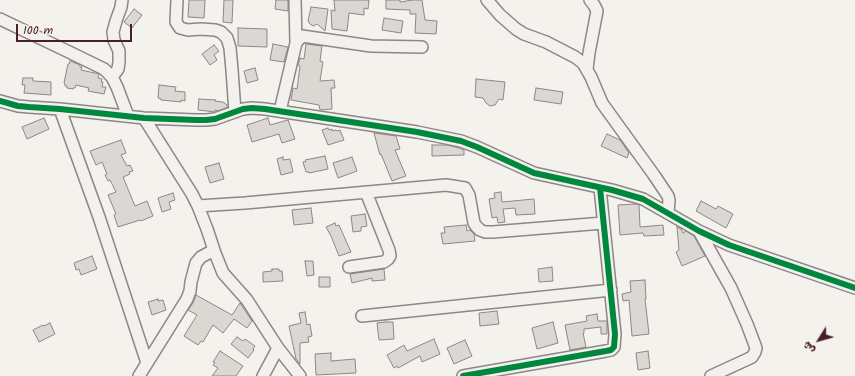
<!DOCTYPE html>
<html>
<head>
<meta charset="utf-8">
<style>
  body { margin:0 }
  #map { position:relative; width:855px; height:376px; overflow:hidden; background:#f4f2ec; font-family:Kalam,"Playpen Sans Arabic",sans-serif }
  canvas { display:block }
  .north { position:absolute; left:799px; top:320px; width:40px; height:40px; -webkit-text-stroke:3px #f7f3e8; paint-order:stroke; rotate:233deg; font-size:11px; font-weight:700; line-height:16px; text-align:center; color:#4a1f2b }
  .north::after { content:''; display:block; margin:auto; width:14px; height:18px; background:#4a1f2b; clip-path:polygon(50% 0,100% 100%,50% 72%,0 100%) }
  .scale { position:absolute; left:16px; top:24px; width:116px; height:18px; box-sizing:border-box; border:2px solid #4a1f2b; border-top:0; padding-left:5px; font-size:12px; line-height:14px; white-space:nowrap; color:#4a1f2b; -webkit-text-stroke:3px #f7f3e8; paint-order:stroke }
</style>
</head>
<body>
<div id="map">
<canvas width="855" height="376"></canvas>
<div class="north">ش</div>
<div class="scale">100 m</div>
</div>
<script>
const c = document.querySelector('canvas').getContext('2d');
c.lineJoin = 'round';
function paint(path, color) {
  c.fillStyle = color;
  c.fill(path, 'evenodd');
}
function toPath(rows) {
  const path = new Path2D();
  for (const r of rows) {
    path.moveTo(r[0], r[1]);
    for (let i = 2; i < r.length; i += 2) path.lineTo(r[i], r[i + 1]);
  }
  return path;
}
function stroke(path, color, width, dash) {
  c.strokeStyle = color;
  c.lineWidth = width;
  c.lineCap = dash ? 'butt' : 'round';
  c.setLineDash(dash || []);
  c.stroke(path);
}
const building = toPath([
  [189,0,205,0,204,18,188,17,189,0],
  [224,0,233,0,232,23,223,22,224,0],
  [276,0,288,0,288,11,275,9,276,0],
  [334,0,369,0,368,9,364,8,364,15,349,13,347,31,332,29,331,10,335,11,334,0],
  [386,0,400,0,400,2,413,0,422,0,425,20,437,21,436,34,415,33,416,14,410,14,410,10,386,9,386,0],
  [311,7,328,9,325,31,317,24,313,26,310,24,308,21,311,7],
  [134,9,142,15,132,28,124,22,134,9],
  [384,18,403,21,401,33,382,30,384,18],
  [238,28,267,29,267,47,238,46,238,28],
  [273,44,288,47,284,62,270,60,273,44],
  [306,44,322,46,320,61,323,62,320,81,334,80,335,88,331,88,332,109,320,110,319,105,291,100,293,88,297,89,300,66,298,65,300,58,304,59,306,44],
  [214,45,219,51,214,55,217,60,210,65,202,54,214,45],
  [70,61,80,65,80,67,82,67,81,70,99,74,98,78,102,79,101,82,103,82,102,87,106,87,104,94,88,91,89,88,76,85,75,88,73,88,73,89,67,88,67,86,65,86,65,84,64,83,68,64,69,64,70,61],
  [255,68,258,80,247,83,244,71,255,68],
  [23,78,33,78,33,81,51,82,51,95,24,93,25,85,22,85,23,78],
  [476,79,505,82,503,100,499,99,495,105,490,106,486,103,483,98,475,97,476,79],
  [159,85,176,87,175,91,185,92,185,101,181,100,181,102,161,100,161,99,158,98,159,85],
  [536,88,563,92,561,104,534,100,536,88],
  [199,99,216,100,215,101,223,102,227,105,228,107,218,111,215,110,215,112,198,110,199,99],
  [44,118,49,129,27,139,22,127,44,118],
  [268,118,270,125,288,120,295,139,282,143,279,134,252,142,247,125,268,118],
  [328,128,329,130,332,129,332,131,336,130,337,131,340,130,344,140,328,145,322,130,328,128],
  [374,133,396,136,400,149,395,150,406,176,392,181,381,154,380,155,374,133],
  [607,134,620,140,629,153,627,158,601,146,607,134],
  [121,140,126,153,121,155,127,166,130,165,133,171,129,172,130,174,123,177,135,206,147,201,153,216,141,221,140,220,118,227,114,215,116,214,108,195,116,192,110,180,108,181,105,175,107,174,102,162,96,165,90,151,121,140],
  [432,145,447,145,459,148,464,150,464,155,432,156,432,145],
  [325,156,328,169,309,173,309,172,306,172,303,162,306,161,305,160,325,156],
  [283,157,283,160,290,159,293,172,281,175,277,159,283,157],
  [352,157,357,171,338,178,333,163,352,157],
  [219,163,224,179,210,183,205,167,219,163],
  [501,192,502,202,534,199,535,214,516,215,515,208,503,209,505,222,498,223,497,217,492,218,489,199,495,198,494,193,501,192],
  [173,193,175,200,169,202,171,209,162,212,158,198,173,193],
  [701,201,716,209,718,206,733,214,726,228,696,211,701,201],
  [636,204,639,205,640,227,663,225,664,235,644,236,643,233,620,235,618,205,636,204],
  [311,208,313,223,294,225,292,210,311,208],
  [365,214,367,226,361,227,361,231,353,232,351,216,365,214],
  [335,223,336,226,339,225,351,252,339,256,331,236,326,227,335,223],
  [466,225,467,231,470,230,474,234,475,241,443,244,441,233,445,233,444,227,466,225],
  [677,227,681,229,683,233,686,231,694,236,705,256,682,266,676,252,679,250,677,227],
  [92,256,97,269,81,275,79,269,76,270,74,263,92,256],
  [305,261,313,261,314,275,307,276,305,261],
  [552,267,553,281,539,282,538,269,552,267],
  [272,269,279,269,279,271,282,271,283,281,263,282,263,272,272,271,272,269],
  [384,269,385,280,372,281,372,278,352,283,350,274,384,269],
  [319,277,330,277,330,287,319,287,319,277],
  [645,280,646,299,645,299,649,334,632,336,629,300,623,301,622,294,631,292,630,281,645,280],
  [196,295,232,315,240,303,252,321,247,328,234,319,223,333,213,325,203,342,201,341,198,345,184,336,197,315,188,310,193,303,196,295],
  [158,299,158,301,163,300,166,310,152,315,148,302,158,299],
  [497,311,499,324,480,326,479,313,497,311],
  [305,312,307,325,310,324,312,336,308,337,309,342,300,343,300,364,296,359,289,326,301,323,299,313,305,312],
  [597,314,598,321,607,321,607,334,601,334,601,327,584,329,584,333,583,333,586,347,570,350,565,325,587,321,586,316,597,314],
  [385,322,393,322,394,339,379,340,377,323,385,322],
  [553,322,558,343,537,349,532,328,553,322],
  [50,323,55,334,39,342,33,330,43,325,44,326,50,323],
  [237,337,243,341,245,339,255,346,253,349,254,350,248,358,231,344,237,337],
  [434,339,440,354,422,362,420,356,398,368,397,366,394,368,387,355,404,345,407,351,434,339],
  [465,340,472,356,454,364,447,348,465,340],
  [220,351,243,366,236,376,212,376,218,368,213,365,215,363,213,362,220,351],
  [648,351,650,368,638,370,636,353,648,351],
  [331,353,331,361,355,359,356,373,316,375,315,354,331,353]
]);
const minor = toPath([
  [177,0,176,22,180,28,188,30,201,29,215,30,221,32,227,38,230,48,232,70,235,112],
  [487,0,500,15,516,29,524,34,546,42,575,57,583,63,591,77,602,103,607,110,654,175,668,196,669,200,668,213],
  [0,19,67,51,104,69,112,77,117,87,128,116],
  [296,43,302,36,371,46,422,47],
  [587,69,589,53,597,11,594,5,590,0],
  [112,77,118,69,119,62,119,51,114,40,113,32,116,21,121,7,122,0],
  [0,101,18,106,29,107,60,109,144,118,196,120,206,120,215,119,243,109,252,108,265,109,417,132,461,141,477,147,534,173,612,190,643,199,699,231,729,245,855,288],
  [60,109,99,217,147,363],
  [280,111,296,43,295,0],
  [144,118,192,194,198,206,207,229,215,253,223,273,247,300,278,348,300,376],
  [198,206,245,203,446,185,465,188,469,195,474,223,476,226,480,230,485,232,493,232,603,223],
  [699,231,731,288,747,324,756,348,755,352,752,357,748,359,711,376],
  [349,267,384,262,388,259,390,256,389,250,366,192],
  [362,316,611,290],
  [139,376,187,299,190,291,191,282,196,263,201,257,214,250],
  [263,376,278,348],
  [463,376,606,351,611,350,614,347,615,334,600,188]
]);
const cycleway = toPath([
  [0,101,18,106,29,107,60,109,144,118,196,120,206,120,215,119,243,109,252,108,265,109,417,132,461,141,477,147,534,173,612,190,643,199,699,231,729,245,855,288],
  [463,376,606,351,611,350,614,347,615,334,600,188]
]);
paint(building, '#dbd7d3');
stroke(building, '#8f8685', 1);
stroke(minor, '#8f8685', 14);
stroke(minor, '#f2f1ed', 11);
stroke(cycleway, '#00873e', 6);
</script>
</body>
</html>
